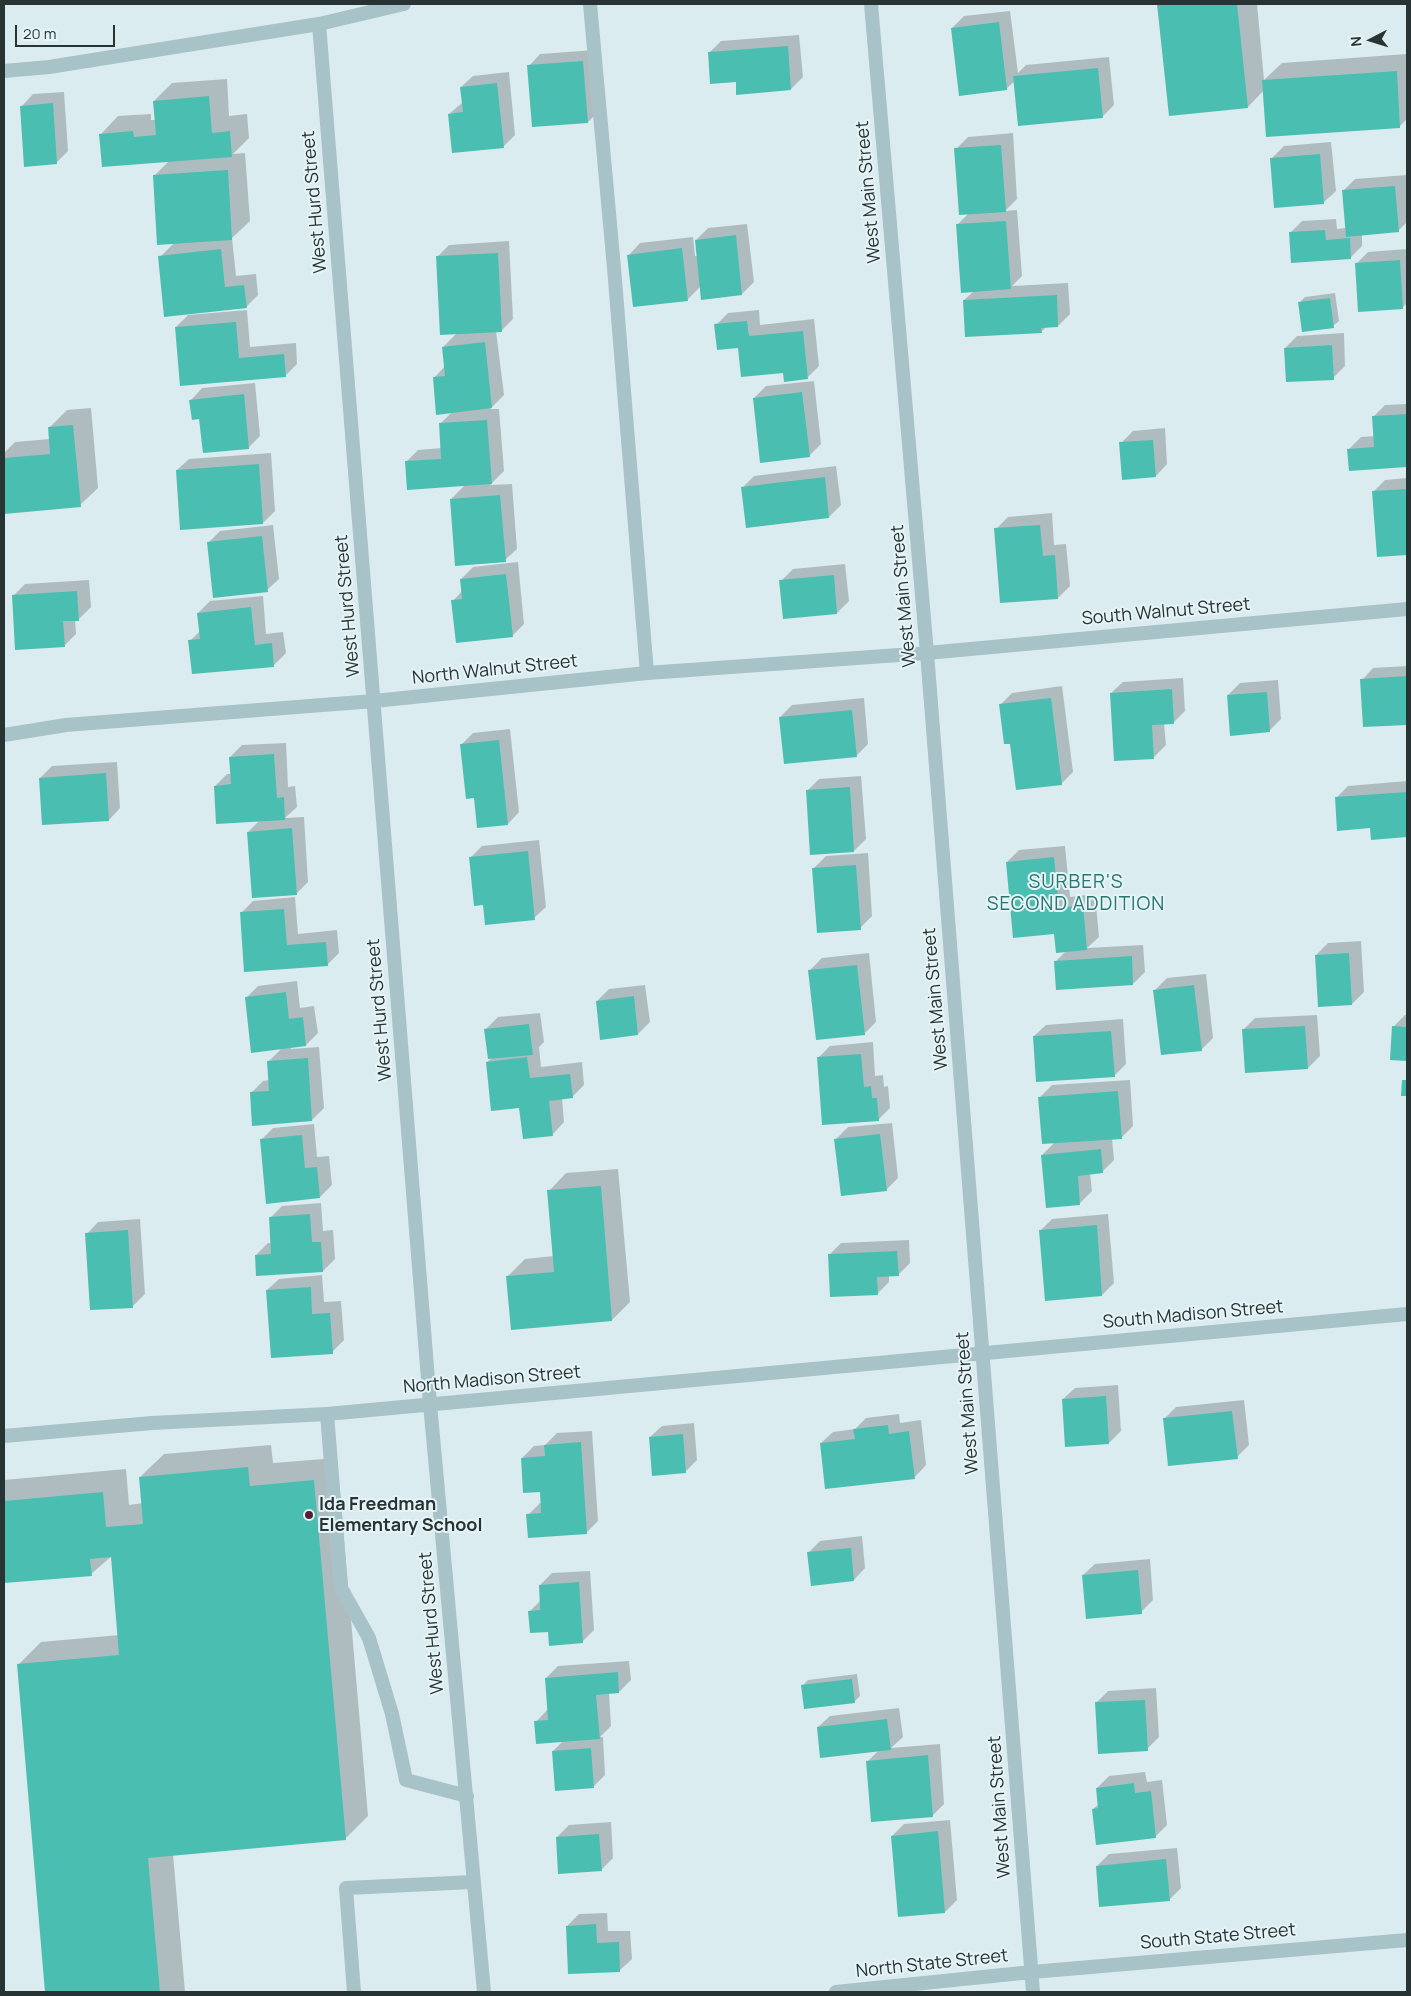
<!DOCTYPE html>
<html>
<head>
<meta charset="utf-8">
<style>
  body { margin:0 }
  #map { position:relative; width:1411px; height:1996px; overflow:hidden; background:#daecf0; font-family:Manrope,sans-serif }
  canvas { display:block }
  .frame { position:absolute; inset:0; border:5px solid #273433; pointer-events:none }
  .north { position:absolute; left:1346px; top:15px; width:50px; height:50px; -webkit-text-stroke:4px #e6f4f8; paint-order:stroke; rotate:265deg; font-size:14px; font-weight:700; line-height:20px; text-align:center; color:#273433 }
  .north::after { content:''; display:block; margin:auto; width:18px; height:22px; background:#273433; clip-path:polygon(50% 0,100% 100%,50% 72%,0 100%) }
  .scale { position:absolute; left:15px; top:25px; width:100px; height:22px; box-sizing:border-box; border:2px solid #273433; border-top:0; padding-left:6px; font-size:15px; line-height:18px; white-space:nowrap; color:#273433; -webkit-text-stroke:4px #e6f4f8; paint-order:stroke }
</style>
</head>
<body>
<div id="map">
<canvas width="1411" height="1996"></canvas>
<div class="frame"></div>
<div class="north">N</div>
<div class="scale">20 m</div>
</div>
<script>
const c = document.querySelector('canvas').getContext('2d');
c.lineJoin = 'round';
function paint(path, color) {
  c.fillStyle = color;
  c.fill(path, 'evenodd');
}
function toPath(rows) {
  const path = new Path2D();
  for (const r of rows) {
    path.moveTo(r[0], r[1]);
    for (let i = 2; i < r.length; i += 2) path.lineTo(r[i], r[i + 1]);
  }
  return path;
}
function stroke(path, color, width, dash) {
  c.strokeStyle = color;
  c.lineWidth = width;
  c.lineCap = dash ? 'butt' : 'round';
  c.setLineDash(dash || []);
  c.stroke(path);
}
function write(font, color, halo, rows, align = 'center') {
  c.font = font + ' Manrope,sans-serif';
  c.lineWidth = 4;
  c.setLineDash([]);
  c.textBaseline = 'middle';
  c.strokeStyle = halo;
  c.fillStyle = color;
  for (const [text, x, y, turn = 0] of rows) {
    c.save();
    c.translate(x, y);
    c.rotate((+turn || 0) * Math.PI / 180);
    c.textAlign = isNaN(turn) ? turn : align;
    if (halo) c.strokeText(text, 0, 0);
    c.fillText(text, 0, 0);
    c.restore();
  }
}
const shadow = toPath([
  [1160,4,1257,4,1264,80,1282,63,1407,54,1407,119,1399,127,1264,90,1248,107,1159,5],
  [1010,11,1018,73,1026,65,1109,57,1114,105,1102,117,1015,81,1006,89,952,28,964,16],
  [799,35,803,77,791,89,709,53,721,41],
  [595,50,600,110,588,122,529,66,540,54],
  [509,72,515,135,503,147,449,114,463,102,461,87,473,76],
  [227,79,229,116,247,114,249,138,233,154,245,153,250,221,232,238,236,276,256,274,258,295,246,307,160,257,174,243,154,176,170,160,101,134,118,116,151,114,151,120,156,120,154,101,172,83],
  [64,92,68,151,56,163,22,106,33,94],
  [1013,133,1017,199,1005,211,1017,210,1022,276,1012,286,1068,283,1070,314,1058,326,1046,327,1041,332,964,300,974,291,957,225,969,213,956,149,968,137],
  [1331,142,1336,191,1324,202,1272,158,1284,146],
  [1407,175,1407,222,1398,231,1362,234,1362,246,1350,258,1290,233,1302,221,1336,219,1337,229,1346,228,1343,191,1355,179],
  [747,224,754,282,742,294,701,286,687,300,629,255,640,243,693,237,695,256,698,256,696,240,708,228],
  [509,241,513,319,501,331,496,331,504,395,490,409,499,409,504,471,490,485,512,484,517,549,505,560,451,499,465,485,406,462,418,450,442,448,440,424,452,412,434,378,445,366,443,347,457,333,437,257,449,245],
  [1407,249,1407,303,1403,307,1356,264,1368,252],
  [1335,293,1339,321,1333,326,1299,303,1305,297],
  [247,310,250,347,296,343,297,364,285,376,181,385,176,327,188,315],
  [759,310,760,325,814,319,819,366,807,378,784,371,739,346,716,325,728,313],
  [1344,333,1345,366,1333,378,1285,348,1297,336],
  [814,381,821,444,809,456,754,398,766,386],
  [255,383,260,436,248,448,200,418,191,400,202,388],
  [1407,404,1407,466,1350,470,1349,449,1361,437,1375,436,1373,417,1385,405],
  [91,408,98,488,80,505,4,513,4,453,15,442,50,439,49,428,67,410],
  [1165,428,1167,464,1156,476,1121,443,1133,431],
  [271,453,275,511,263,523,177,470,189,459],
  [836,466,841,505,829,517,742,488,754,476],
  [1407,478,1407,554,1378,556,1373,492,1385,480],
  [1052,513,1054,545,1066,544,1070,586,1058,598,996,529,1008,517],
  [273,525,279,579,267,590,208,543,220,531],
  [518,562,524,624,512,636,453,601,462,591,461,579,473,567],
  [845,564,849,601,837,613,781,581,793,569],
  [89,580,91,607,79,619,75,619,76,634,64,646,13,596,25,584],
  [263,596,266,634,283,632,286,653,274,665,190,641,200,631,198,613,210,601],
  [1407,666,1407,723,1364,726,1362,680,1373,668],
  [1183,678,1185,711,1173,723,1164,723,1166,745,1154,757,1111,693,1123,682],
  [1278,680,1281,719,1269,731,1228,695,1240,683],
  [1062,686,1073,772,1061,784,1011,742,1000,705,1012,693],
  [864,698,868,744,856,756,780,717,792,705],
  [510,729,519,812,508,824,475,797,461,745,473,733],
  [286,743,288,787,295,786,297,807,285,818,304,817,308,882,296,894,248,832,260,820,215,786,227,774,231,774,230,757,242,745],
  [117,762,120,808,109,820,40,778,52,766],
  [861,776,866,839,854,851,807,791,819,779],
  [1407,781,1407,836,1372,838,1371,827,1336,798,1348,786],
  [539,840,546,907,534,918,484,904,470,858,482,846],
  [1065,846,1070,897,1095,894,1099,937,1087,948,1143,945,1145,972,1133,984,1055,962,1066,951,1056,932,1007,862,1019,850],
  [868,853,872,916,860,928,814,868,826,856],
  [295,897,298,934,337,930,339,953,327,965,246,971,241,913,253,901],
  [1361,941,1364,992,1352,1004,1316,955,1328,943],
  [869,953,876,1022,865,1033,810,970,822,958],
  [1206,974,1213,1038,1201,1050,1155,990,1167,978],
  [297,981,300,1008,314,1006,318,1033,306,1045,291,1047,291,1049,319,1047,324,1108,312,1120,251,1093,263,1081,270,1080,269,1061,282,1048,246,998,258,986],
  [645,985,650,1022,638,1034,597,1001,609,989],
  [540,1013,544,1042,539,1047,541,1067,582,1062,584,1085,572,1097,562,1098,564,1122,553,1134,520,1106,487,1062,492,1058,486,1029,498,1017],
  [1317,1015,1320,1056,1308,1068,1243,1030,1255,1018],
  [1405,1015,1407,1015,1407,1060,1391,1058,1393,1027],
  [1123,1019,1126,1064,1114,1076,1034,1036,1046,1025],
  [873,1042,875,1076,883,1075,884,1087,888,1086,890,1108,878,1120,818,1058,830,1046],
  [1130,1080,1133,1126,1121,1138,1112,1138,1114,1160,1102,1172,1090,1173,1092,1191,1080,1203,1042,1155,1055,1142,1040,1097,1052,1085],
  [892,1123,898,1178,886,1190,836,1139,848,1127],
  [314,1124,317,1157,329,1156,332,1185,320,1197,261,1140,273,1128],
  [618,1169,630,1302,612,1320,512,1328,507,1277,525,1259,554,1256,549,1191,566,1173],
  [321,1203,323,1231,333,1230,335,1259,323,1271,256,1255,268,1243,272,1243,270,1218,282,1206],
  [1108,1214,1114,1283,1102,1295,1040,1231,1052,1219],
  [140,1219,145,1294,133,1306,87,1234,98,1222],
  [909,1240,910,1263,898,1275,889,1275,889,1282,877,1294,830,1254,841,1243],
  [322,1275,324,1302,341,1301,344,1340,332,1352,267,1290,279,1279],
  [1118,1385,1121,1431,1109,1443,1063,1399,1075,1388],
  [1244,1400,1249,1445,1237,1457,1164,1419,1176,1407],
  [899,1414,900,1423,921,1420,926,1465,915,1477,821,1443,833,1432,855,1429,866,1418],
  [694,1423,697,1460,685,1472,650,1437,662,1426],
  [592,1431,598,1521,586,1533,528,1515,540,1503,542,1503,541,1490,522,1458,534,1446,545,1445,557,1433],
  [271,1445,273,1463,337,1458,368,1816,345,1839,173,1854,185,1992,47,1992,18,1665,41,1642,119,1635,112,1556,91,1574,4,1582,4,1480,126,1469,129,1505,143,1503,140,1477,164,1454],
  [862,1536,865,1568,854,1580,808,1553,820,1541],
  [1150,1559,1153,1600,1141,1612,1083,1575,1095,1564],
  [590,1571,594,1630,582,1642,549,1630,529,1612,541,1600,540,1585,552,1573],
  [629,1661,631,1680,619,1692,609,1693,611,1726,600,1737,603,1737,605,1775,593,1787,553,1751,564,1740,536,1722,548,1709,546,1678,558,1666],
  [857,1674,860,1696,854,1702,802,1686,808,1680],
  [1156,1688,1159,1737,1147,1749,1096,1703,1108,1691],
  [899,1708,903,1737,891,1748,940,1744,944,1804,932,1816,868,1761,879,1750,818,1727,830,1716],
  [1145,1772,1147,1782,1162,1780,1167,1825,1155,1837,1093,1809,1099,1804,1097,1788,1109,1776],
  [950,1820,957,1900,945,1912,892,1836,904,1824],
  [611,1822,613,1858,601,1870,557,1837,569,1825],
  [1177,1848,1181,1888,1169,1900,1097,1866,1109,1854],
  [607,1913,608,1931,630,1931,632,1959,620,1970,567,1926,579,1914]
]);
const building = toPath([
  [1157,4,1237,4,1248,108,1169,116],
  [999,22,1007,90,959,96,951,28],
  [788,46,791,90,736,95,736,82,710,84,708,52],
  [583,61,588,123,532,127,527,65],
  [1098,68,1103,118,1018,126,1013,76],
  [1397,71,1400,128,1266,137,1262,80],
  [497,83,504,148,452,153,448,114,463,112,460,87],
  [209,96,212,133,230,131,232,157,102,167,99,134,133,131,134,137,156,135,153,101],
  [53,103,57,164,24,167,20,106],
  [1001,145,1006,212,959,215,954,148],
  [1320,154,1324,204,1274,208,1270,158],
  [228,170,232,240,157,245,153,175],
  [1395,186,1399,232,1346,237,1342,190],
  [1006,221,1011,289,961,293,956,224],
  [1325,230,1326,240,1350,238,1351,259,1291,263,1289,232],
  [736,235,742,295,701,300,695,240],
  [682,248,688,301,633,307,627,255],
  [221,249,225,287,244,285,247,308,164,317,158,256],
  [498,253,502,332,440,335,436,256],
  [1400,260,1403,309,1358,312,1355,263],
  [1057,295,1058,327,1041,328,1042,333,965,337,963,300],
  [1330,298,1334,328,1302,332,1298,302],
  [747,321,749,336,803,331,808,379,784,382,783,373,741,377,738,348,717,350,714,324],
  [236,322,239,358,284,354,286,377,180,386,175,327],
  [485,342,492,408,436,415,433,377,445,376,442,347],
  [1332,345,1334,380,1286,382,1284,348],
  [802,392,810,457,760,463,753,398],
  [244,394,249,449,203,453,199,419,192,420,189,400],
  [1407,414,1407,467,1349,471,1347,449,1374,447,1372,416],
  [487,420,492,484,407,490,405,461,441,459,439,423],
  [73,425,81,507,4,514,4,458,50,454,48,427],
  [1153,440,1156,477,1122,480,1119,442],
  [259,464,263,524,180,530,176,470],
  [825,477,829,518,746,528,741,487],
  [1407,489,1407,555,1377,557,1372,491],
  [500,495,506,562,455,566,450,499],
  [1040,525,1043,556,1055,555,1058,599,1000,603,994,528],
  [262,536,268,592,213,598,207,542],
  [506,574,513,637,456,643,451,600,462,599,460,579],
  [834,575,837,614,783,619,779,580],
  [77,591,79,621,63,621,65,647,15,650,12,595],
  [251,607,255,645,272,643,274,667,192,674,188,640,200,639,197,613],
  [1407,676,1407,725,1363,727,1360,679],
  [1172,689,1174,724,1152,725,1154,759,1114,761,1110,693],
  [1267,692,1270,732,1230,736,1227,695],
  [1051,698,1062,785,1016,790,1010,744,1004,744,999,704],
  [852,710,857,757,784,764,779,717],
  [499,740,508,825,477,828,474,798,466,799,460,744],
  [274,754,277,798,284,797,285,820,216,824,214,786,231,784,229,757],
  [106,773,109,821,42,825,39,778],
  [850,787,854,852,810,855,806,790],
  [1407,792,1407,837,1371,840,1370,828,1337,831,1335,797],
  [292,828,297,895,252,898,247,832],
  [528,851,535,920,485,925,483,905,474,906,469,857],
  [1054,857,1059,908,1083,905,1087,950,1056,953,1054,934,1013,938,1006,862],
  [856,865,861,930,817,933,812,868],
  [284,909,287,945,326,942,328,966,244,972,240,912],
  [1349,953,1352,1005,1318,1007,1315,955],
  [1132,956,1133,985,1056,990,1054,961],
  [857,965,865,1035,816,1040,808,970],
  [1194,985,1202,1051,1161,1055,1153,990],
  [286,992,289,1019,303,1017,306,1046,251,1053,245,997],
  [634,996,638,1035,600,1040,596,1001],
  [529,1024,533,1055,488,1059,484,1029],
  [1305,1026,1308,1069,1245,1073,1242,1029],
  [1392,1026,1407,1027,1407,1061,1390,1060],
  [1111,1031,1115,1077,1036,1082,1033,1036],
  [861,1054,864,1087,871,1086,872,1098,877,1098,879,1121,822,1125,817,1057],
  [527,1057,530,1078,570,1074,573,1098,549,1101,553,1136,523,1139,519,1108,491,1111,486,1062],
  [308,1058,312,1121,252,1126,250,1092,269,1091,267,1061],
  [1402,1080,1407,1080,1407,1096,1401,1096],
  [1118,1091,1122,1139,1042,1144,1038,1097],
  [880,1134,887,1191,841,1196,834,1139],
  [302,1135,305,1168,317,1167,320,1198,266,1204,260,1139],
  [1101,1149,1103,1173,1078,1176,1080,1205,1046,1208,1041,1155],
  [601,1186,612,1321,511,1330,506,1276,554,1272,547,1190],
  [310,1214,312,1242,321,1242,323,1272,256,1276,255,1255,271,1254,269,1217],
  [1097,1225,1102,1296,1045,1301,1039,1230],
  [128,1230,133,1308,90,1310,85,1233],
  [897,1251,899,1276,877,1277,878,1295,830,1297,828,1254],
  [311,1287,312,1314,330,1313,333,1354,271,1358,266,1290],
  [1106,1396,1109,1444,1065,1447,1062,1399],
  [1232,1411,1238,1459,1168,1466,1163,1418],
  [888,1425,889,1434,909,1431,915,1479,825,1489,820,1443,855,1439,853,1429],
  [683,1434,686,1473,652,1476,649,1437],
  [581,1442,587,1534,528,1538,526,1514,541,1513,540,1492,523,1493,521,1458,545,1456,544,1445],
  [248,1467,250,1486,314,1480,346,1840,148,1858,160,1992,45,1992,17,1664,119,1655,111,1557,90,1559,92,1576,4,1583,4,1501,103,1492,106,1527,143,1524,139,1477],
  [851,1548,854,1581,811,1586,807,1552],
  [1138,1570,1142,1614,1086,1619,1082,1575],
  [579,1582,583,1643,549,1646,548,1632,530,1633,528,1611,540,1610,539,1585],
  [618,1672,619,1693,596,1695,600,1739,536,1744,534,1721,548,1720,545,1678],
  [852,1679,855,1703,804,1709,801,1685],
  [1145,1700,1148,1751,1098,1754,1095,1702],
  [887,1719,891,1750,820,1758,817,1727],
  [591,1748,594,1788,555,1791,552,1751],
  [928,1755,933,1817,871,1822,866,1761],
  [1134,1783,1135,1793,1151,1791,1156,1838,1096,1845,1092,1809,1098,1808,1096,1788],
  [938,1831,945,1913,898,1917,891,1836],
  [599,1834,602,1871,558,1874,556,1837],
  [1166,1859,1170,1901,1099,1907,1096,1866],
  [596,1924,597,1943,619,1942,620,1972,568,1974,566,1926]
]);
const service = toPath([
  [590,4,614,268,647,673],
  [327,1414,341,1588,369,1638,392,1714,406,1780,467,1796],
  [354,1992,346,1888,473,1882]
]);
const minor = toPath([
  [871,4,927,653,1033,1992],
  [319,24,430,1404,484,1992],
  [4,735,66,725,374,701,647,673,927,653,1407,609],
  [4,1436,152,1423,327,1414,1407,1314],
  [836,1992,1032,1972,1407,1940]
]);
const tertiary = toPath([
  [4,71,49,67,319,24,404,4]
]);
const markers = [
  [309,1515,5,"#52202e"]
];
const streetNames = [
  ["West Main Street",869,192,-95],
  ["West Hurd Street",315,202,-95],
  ["West Main Street",904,596,-95],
  ["West Hurd Street",348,606,-95],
  ["South Walnut Street",1166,612,-5],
  ["North Walnut Street",495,670,-6],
  ["West Main Street",936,999,-95],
  ["West Hurd Street",380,1010,-95],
  ["South Madison Street",1193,1315,-5],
  ["North Madison Street",492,1380,-5],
  ["West Main Street",968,1403,-94],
  ["West Hurd Street",432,1623,-95],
  ["West Main Street",1000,1807,-94],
  ["South State Street",1218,1937,-5],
  ["North State Street",932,1964,-6]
];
const poiNames = [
  ["Ida Freedman",319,1505],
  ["Elementary School",319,1526]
];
const neighbourhoodNames = [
  ["SURBER'S",1076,883],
  ["SECOND ADDITION",1076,905]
];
paint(shadow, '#0003');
paint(building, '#4abeb1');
stroke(service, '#a7c3c7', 14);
stroke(minor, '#a7c3c7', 14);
stroke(tertiary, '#a7c3c7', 14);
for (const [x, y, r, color] of markers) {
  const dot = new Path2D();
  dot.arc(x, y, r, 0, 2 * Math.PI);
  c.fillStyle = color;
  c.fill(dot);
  stroke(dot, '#e6f4f8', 2);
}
write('18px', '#273433', '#e6f4f8', streetNames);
write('bold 18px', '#273433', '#e6f4f8', poiNames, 'left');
c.letterSpacing = '1px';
write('19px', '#25786f', '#e6f4f8', neighbourhoodNames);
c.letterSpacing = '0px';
</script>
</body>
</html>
